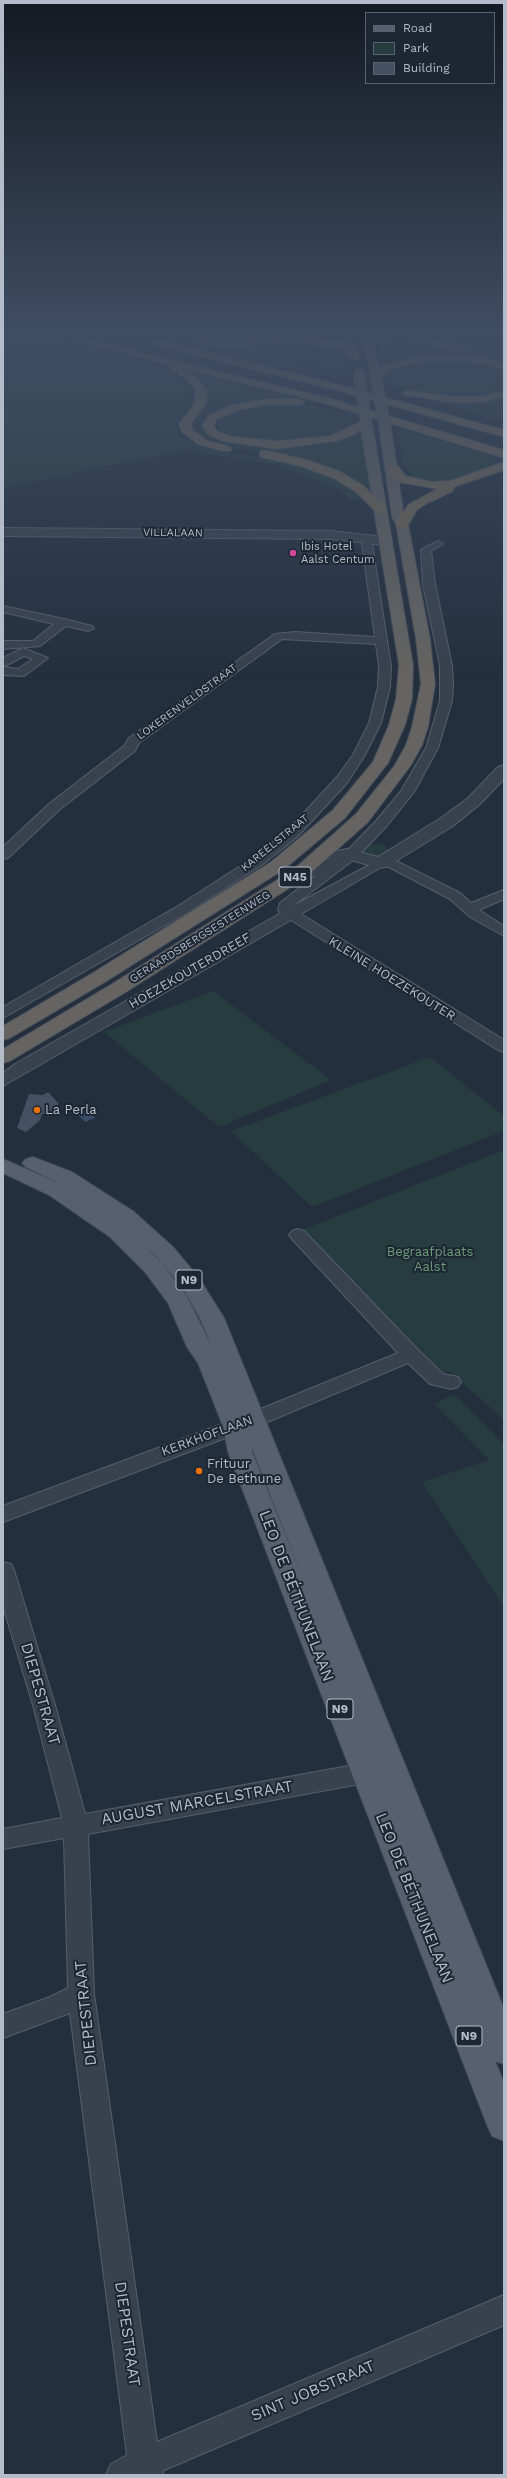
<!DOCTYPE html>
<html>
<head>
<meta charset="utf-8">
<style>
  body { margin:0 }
  #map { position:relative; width:507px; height:2478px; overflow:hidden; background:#242f3e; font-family:"Work Sans",sans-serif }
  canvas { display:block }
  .frame { position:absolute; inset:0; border:4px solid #b4bcc9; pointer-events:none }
  .legend { position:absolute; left:365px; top:12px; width:130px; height:72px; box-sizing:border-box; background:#1d2633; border:1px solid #59626f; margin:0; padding:5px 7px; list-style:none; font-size:12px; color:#b4bcc9 }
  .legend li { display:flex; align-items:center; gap:8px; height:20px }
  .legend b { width:20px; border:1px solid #59626f }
</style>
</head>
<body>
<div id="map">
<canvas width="507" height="2478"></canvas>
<div class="frame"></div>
<ul class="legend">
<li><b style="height:5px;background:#56606e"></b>Road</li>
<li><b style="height:11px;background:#263c3f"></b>Park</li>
<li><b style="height:11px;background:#455162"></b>Building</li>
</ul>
</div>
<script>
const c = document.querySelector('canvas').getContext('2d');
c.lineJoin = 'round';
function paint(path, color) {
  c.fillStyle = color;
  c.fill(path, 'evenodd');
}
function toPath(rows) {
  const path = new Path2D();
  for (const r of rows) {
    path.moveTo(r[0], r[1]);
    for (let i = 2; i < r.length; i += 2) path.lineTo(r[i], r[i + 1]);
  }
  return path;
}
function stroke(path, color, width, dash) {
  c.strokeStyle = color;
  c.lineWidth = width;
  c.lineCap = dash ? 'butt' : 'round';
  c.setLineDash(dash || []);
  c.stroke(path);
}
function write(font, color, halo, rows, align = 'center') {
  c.font = font + ' "Work Sans",sans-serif';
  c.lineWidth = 4;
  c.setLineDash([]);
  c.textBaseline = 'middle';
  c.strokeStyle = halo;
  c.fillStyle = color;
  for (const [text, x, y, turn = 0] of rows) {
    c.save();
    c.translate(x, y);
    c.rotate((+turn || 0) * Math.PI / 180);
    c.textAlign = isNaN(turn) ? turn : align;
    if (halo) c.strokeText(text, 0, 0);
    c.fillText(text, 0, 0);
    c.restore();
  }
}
const green = toPath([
  [3,335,47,335,159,365,172,371,191,388,192,398,190,404,177,420,176,427,179,435,188,441,215,450,289,463,314,470,354,491,360,499,350,500,341,490,279,465,186,450,3,488],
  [175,335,297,335,219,342],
  [376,335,392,335,499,358,504,359,504,363,418,358,383,367,381,366],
  [409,335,426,335,504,351,504,354],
  [264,343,255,347,254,355,215,346],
  [304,343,333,345,339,348,344,354,348,370,345,370,347,374,334,370,329,360,322,360,323,350,295,348,289,344],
  [280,344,321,366,326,368,275,357,265,351,268,347],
  [462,360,504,370,504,389,490,394,458,397,390,386,387,381,389,374,403,366,428,361],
  [178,365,324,403,289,400,235,405,214,412,205,419,203,425,209,434,220,440,236,444,277,448,322,444,349,437,356,432,361,433,371,490,345,474,316,462,221,445,197,435,192,424,207,402,207,391,201,380],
  [504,397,504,421,422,398,449,402],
  [273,405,304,405,352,414,352,421,355,423,330,435,286,442,236,438,222,432,218,427,220,420,224,416,240,409],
  [399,428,489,455,498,462,495,465,447,481,436,483,413,478,405,467,397,433,400,433],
  [378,844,386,846,389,851,378,857,363,852,366,846],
  [213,991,331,1080,219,1127,104,1032],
  [430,1057,504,1116,504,1131,312,1207,231,1131],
  [504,1150,504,1420,449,1371,438,1376,302,1230],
  [454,1394,504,1444,504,1607,422,1482,489,1460,434,1404]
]);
const water = toPath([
  [85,1108,95,1118,85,1122,74,1111]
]);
const building = toPath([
  [48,1092,59,1104,47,1114,42,1114,40,1120,26,1132,17,1128,29,1094,43,1095]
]);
const minor = toPath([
  [370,536,375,539,372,544,391,666,390,687,381,723,365,755,347,783,298,836,263,864,188,912,3,1018,3,1007,178,906,253,858,288,830,337,777,353,755,369,723,378,687,379,666,376,644,282,639,139,743,135,751,59,810,8,858,3,859,3,847,49,804,124,746,129,738,275,634,295,632,375,637,362,544,366,537,370,536],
  [438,541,443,544,431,551,435,584,452,666,453,685,452,701,438,748,414,792,386,827,357,857,293,906,386,856,460,893,471,903,504,890,504,899,479,910,504,926,504,936,470,917,450,899,385,865,301,914,504,1040,504,1052,498,1050,291,920,3,1086,3,1073,15,1064,281,913,278,910,280,903,347,851,376,821,401,791,426,748,440,701,440,666,423,584,421,550,438,541],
  [3,606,64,619,92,626,94,628,88,631,66,626,40,646,3,649,3,641,33,641,54,624,3,612,3,606],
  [23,648,48,658,24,676,3,675,3,667,18,669,33,659,24,656,3,667,3,658,23,648],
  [298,1229,304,1231,418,1350,443,1374,458,1377,461,1382,458,1387,451,1389,430,1384,408,1363,260,1425,3,1522,3,1506,246,1415,398,1353,292,1239,289,1235,292,1231,298,1229],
  [3,1562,11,1564,14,1570,55,1705,85,1814,376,1761,384,1764,388,1771,384,1778,376,1781,88,1834,94,1994,157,2442,504,2295,504,2325,162,2471,164,2475,106,2475,111,2464,127,2455,70,2013,3,2038,3,2014,50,1997,68,1988,64,1838,3,1849,3,1829,62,1818,33,1705,3,1606,3,1562]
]);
const tertiary = toPath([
  [3,528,331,531,385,537,391,541,385,545,331,539,3,536,3,528],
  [504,765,504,779,479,805,453,826,386,867,380,868,347,859,340,861,322,874,299,879,293,878,290,874,293,870,310,866,328,853,347,849,378,857,441,818,467,799,498,767,504,765]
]);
const primary = toPath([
  [33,1157,72,1172,133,1211,173,1247,199,1278,224,1318,504,2009,504,2064,495,2061,504,2083,504,2141,492,2136,487,2125,228,1452,223,1426,198,1363,187,1347,168,1303,145,1272,110,1237,49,1195,3,1173,3,1159,61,1184,26,1167,22,1163,26,1159,33,1157],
  [141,1243,157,1257,182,1287,200,1318,213,1349,186,1295,161,1262,141,1243],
  [252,1448,306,1586,252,1452,252,1448]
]);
const trunk = toPath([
  [362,335,372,335,381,378,380,380,372,380,371,378,362,335],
  [366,420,372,423,413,665,412,699,405,725,388,763,345,818,283,870,105,982,10,1038,3,1040,3,1026,91,974,271,862,333,810,373,762,389,725,396,699,399,665,360,423,366,420],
  [385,424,391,427,404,517,408,524,430,639,435,684,428,727,422,745,411,765,368,822,305,878,126,992,10,1061,3,1063,3,1049,112,984,293,870,356,814,395,765,406,745,412,727,421,684,416,639,396,524,392,517,379,427,385,424]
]);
const motorway = toPath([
  [54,335,70,335,328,398,504,450,504,458,320,402,184,369,195,376,207,390,206,404,191,424,193,430,206,440,230,447,232,449,230,451,222,451,198,444,182,432,179,424,194,404,195,390,187,380,170,369,170,365,54,335],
  [292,335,321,335,314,338,344,342,354,348,361,358,360,360,352,360,346,352,337,347,300,343,295,340,235,347,200,345,195,342,200,339,235,341,292,335],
  [394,335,411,335,466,347,467,349,462,352,395,337,394,335],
  [157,340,340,385,504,430,504,437,332,389,153,345,153,341,157,340],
  [427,355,468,355,504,363,504,369,468,361,427,361,395,368,379,379,375,380,370,377,379,368,388,364,427,355],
  [408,390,457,397,483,396,504,391,504,397,483,402,457,403,404,395,402,393,408,390],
  [266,399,299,399,305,402,299,405,266,405,239,410,217,419,214,426,217,431,229,436,276,441,330,436,362,421,370,421,372,423,353,435,336,441,276,449,222,441,209,435,202,426,209,415,232,405,266,399],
  [264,450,308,460,341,472,364,486,387,510,381,514,377,513,356,492,333,478,300,466,260,457,260,451,264,450],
  [504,462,504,470,454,487,453,491,426,504,417,510,407,527,397,527,396,524,408,505,437,489,398,482,390,475,387,468,389,465,397,465,406,476,433,482,452,480,504,462]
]);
const trunkBridge = toPath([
  [359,374,366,423],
  [376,378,385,427]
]);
const markers = [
  [293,553,4,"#d1479c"],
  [37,1110,4,"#e8710a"],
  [199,1471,4,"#e8710a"]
];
const farStreetnames = [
  ["VILLALAAN",173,533,1],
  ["LOKERENVELDSTRAAT",187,702,-36],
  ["KAREELSTRAAT",275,843,-39],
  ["GERAARDSBERGSESTEENWEG",200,937,-32]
];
const farPoinames = [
  ["Ibis Hotel",301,547],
  ["Aalst Centum",301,560]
];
const shields = [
  [295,877,32],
  [189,1280,26],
  [340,1709,26],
  [469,2036,26]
];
const shieldNames = [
  ["N45",295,877],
  ["N9",189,1280],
  ["N9",340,1709],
  ["N9",469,2036]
];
const streetNames = [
  ["HOEZEKOUTERDREEF",190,971,-30],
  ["KLEINE HOEZEKOUTER",392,979,32],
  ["KERKHOFLAAN",207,1436,-20]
];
const poiNames = [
  ["La Perla",45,1110],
  ["Frituur",207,1464],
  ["De Bethune",207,1479]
];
const parkNames = [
  ["Begraafplaats",430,1252],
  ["Aalst",430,1267]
];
const nearStreetnames = [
  ["LEO DE BÉTHUNELAAN",296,1596,69],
  ["DIEPESTRAAT",40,1694,74],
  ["AUGUST MARCELSTRAAT",197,1803,-10],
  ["LEO DE BÉTHUNELAAN",414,1898,68],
  ["DIEPESTRAAT",86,2013,-96],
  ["DIEPESTRAAT",127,2334,82],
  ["SINT JOBSTRAAT",313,2391,-23]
];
paint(green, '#263c3f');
paint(water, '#394c67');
paint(building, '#455162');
stroke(minor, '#565f6c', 2);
stroke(tertiary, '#565f6c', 2);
stroke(primary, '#414a57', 2);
stroke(trunk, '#434c59', 2);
stroke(motorway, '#434c59', 2);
paint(minor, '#38414e');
paint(tertiary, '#38414e');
paint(primary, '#56606e');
paint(trunk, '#656462');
paint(motorway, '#746855');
stroke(trunkBridge, '#434c59', 12, []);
stroke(trunkBridge, '#656462', 12);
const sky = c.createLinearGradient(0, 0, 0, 681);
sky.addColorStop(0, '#141a22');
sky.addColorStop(0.49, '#3f4d63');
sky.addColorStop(1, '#3f4d6300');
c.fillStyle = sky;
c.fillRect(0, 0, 507, 681);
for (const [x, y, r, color] of markers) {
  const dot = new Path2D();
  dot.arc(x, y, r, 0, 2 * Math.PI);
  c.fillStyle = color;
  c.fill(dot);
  stroke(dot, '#1d2633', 1.5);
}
write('11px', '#b4bcc9', '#1d2633', farStreetnames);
write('11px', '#b4bcc9', '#1d2633', farPoinames, 'left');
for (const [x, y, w] of shields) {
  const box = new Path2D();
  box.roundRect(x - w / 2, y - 10, w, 20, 3);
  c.fillStyle = '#1d2633';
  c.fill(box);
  stroke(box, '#b4bcc9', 1);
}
write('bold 12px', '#b4bcc9', null, shieldNames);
write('13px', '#b4bcc9', '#1d2633', streetNames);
write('13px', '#b4bcc9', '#1d2633', poiNames, 'left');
write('13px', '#6b9a76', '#1d2633', parkNames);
write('16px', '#b4bcc9', '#1d2633', nearStreetnames);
</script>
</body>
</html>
